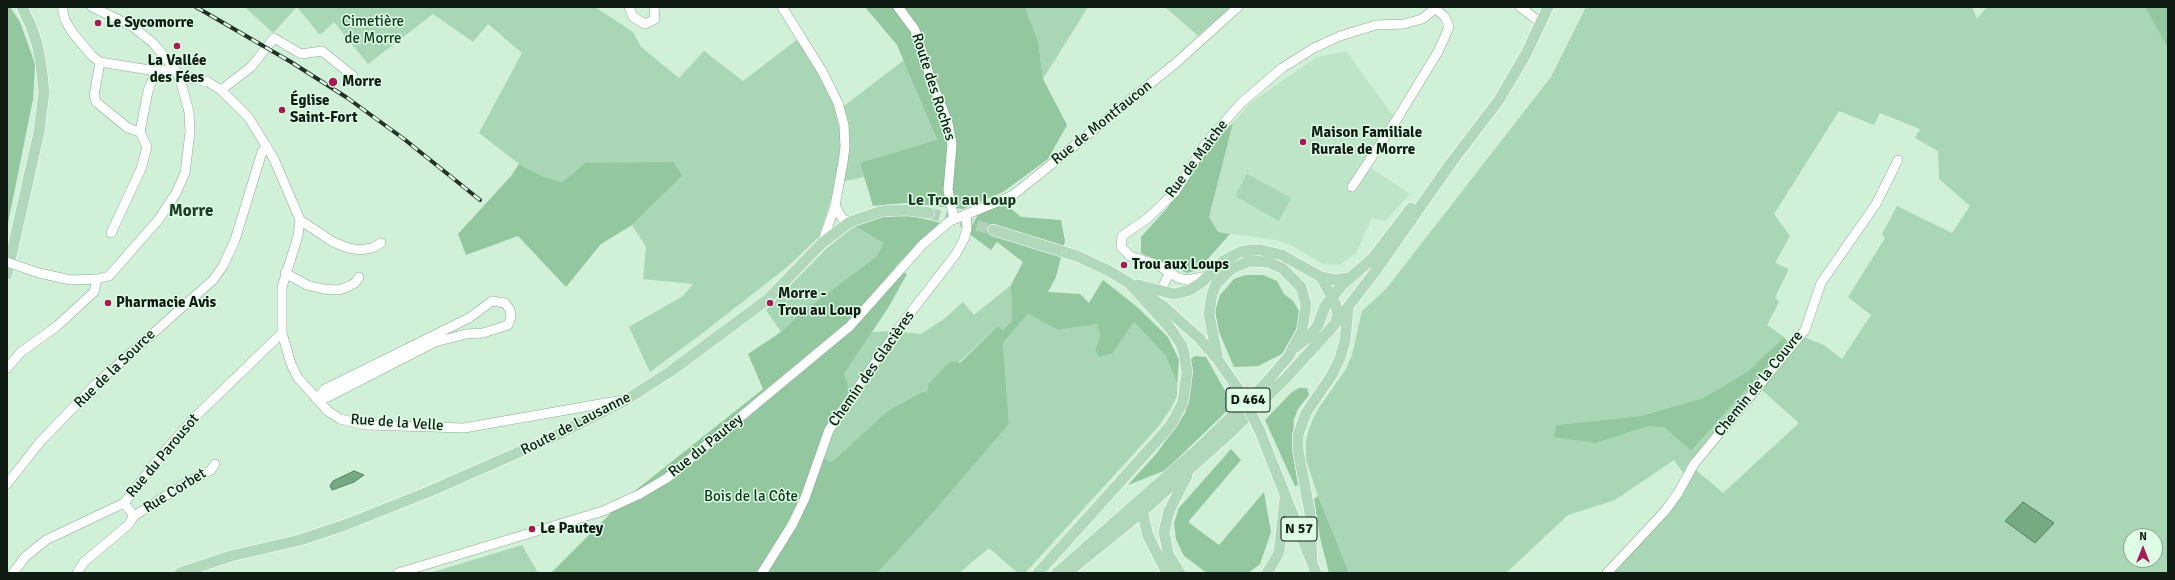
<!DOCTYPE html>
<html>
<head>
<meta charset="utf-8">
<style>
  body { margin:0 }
  #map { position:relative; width:2175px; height:580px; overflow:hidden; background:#d0f0d7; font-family:Signika,sans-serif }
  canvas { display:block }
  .frame { position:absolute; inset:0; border:8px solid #101b13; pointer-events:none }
  .north { position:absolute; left:2123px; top:528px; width:40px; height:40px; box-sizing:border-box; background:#ddfde4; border:1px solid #8ba390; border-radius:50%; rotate:0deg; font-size:11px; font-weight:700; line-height:16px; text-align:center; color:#101b13 }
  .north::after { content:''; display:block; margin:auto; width:14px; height:18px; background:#a81957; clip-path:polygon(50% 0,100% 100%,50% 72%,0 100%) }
</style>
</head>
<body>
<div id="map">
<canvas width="2175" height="580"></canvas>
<div class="frame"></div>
<div class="north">N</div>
</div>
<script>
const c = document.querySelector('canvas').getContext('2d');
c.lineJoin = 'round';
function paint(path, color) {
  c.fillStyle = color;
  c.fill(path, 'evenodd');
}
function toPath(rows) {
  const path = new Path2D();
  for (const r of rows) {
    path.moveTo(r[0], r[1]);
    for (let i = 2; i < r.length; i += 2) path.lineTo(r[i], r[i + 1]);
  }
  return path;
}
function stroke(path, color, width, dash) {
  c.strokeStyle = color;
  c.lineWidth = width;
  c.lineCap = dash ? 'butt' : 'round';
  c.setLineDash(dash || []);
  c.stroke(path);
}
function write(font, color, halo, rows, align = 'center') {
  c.font = font + ' Signika,sans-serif';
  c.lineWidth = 3;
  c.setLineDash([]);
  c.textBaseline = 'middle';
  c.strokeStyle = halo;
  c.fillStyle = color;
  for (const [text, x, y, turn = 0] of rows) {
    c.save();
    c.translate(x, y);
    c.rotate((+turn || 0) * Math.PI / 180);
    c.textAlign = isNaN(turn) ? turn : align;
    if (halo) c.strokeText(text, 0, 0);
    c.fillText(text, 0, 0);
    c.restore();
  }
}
const built = toPath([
  [1346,51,1394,117,1364,161,1371,168,1410,194,1385,221,1372,218,1356,253,1339,265,1323,264,1293,246,1276,240,1218,232,1209,217,1233,123,1250,103,1317,57]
]);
const green = toPath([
  [245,7,426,7,428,9,427,7,595,7,633,32,641,47,679,78,704,51,743,81,798,39,844,106,904,60,937,141,861,163,864,177,836,183,819,237,787,267,704,332,650,372,629,327,683,296,693,284,643,279,646,247,632,225,682,176,585,163,562,182,542,176,519,164,479,133,522,53,488,24,473,42,433,14,368,64,334,22,320,35,297,7,273,33],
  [1025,7,1088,7,1043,79,1038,41],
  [1165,7,1231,7,1198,36],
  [1586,7,1972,7,1977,19,1987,7,2168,7,2168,573,1604,573,1665,507,1684,474,1674,460,1615,500,1568,515,1506,573,1349,573,1318,496,1306,460,1306,441,1309,428,1318,409,1346,369,1352,355,1362,311,1386,289,1551,77],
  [1839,111,1874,125,1880,113,1920,129,1915,138,1938,151,1939,179,1970,206,1952,233,1897,206,1882,234,1885,238,1848,297,1871,315,1842,359,1824,345,1804,337,1788,343,1691,451,1665,428,1649,426,1596,443,1556,425,1641,416,1703,398,1747,372,1784,337,1767,325,1779,302,1775,297,1789,269,1775,263,1790,236,1774,214],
  [1762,390,1799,423,1723,493,1696,470,1697,464,1707,451],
  [2131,536,2155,536,2155,560,2131,560],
  [1247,174,1291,198,1279,221,1235,196],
  [855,226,883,243,877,256,801,313,781,332,766,310,826,249],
  [1011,285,1012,321,1003,330,998,326,927,392,922,392,886,412,832,462,816,455,830,419,850,394,844,374,872,332,893,331,921,334,944,319,963,302,974,315],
  [1028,314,1058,330,1097,324,1100,336,1095,350,1113,353,1134,322,1166,356,1177,384,1177,396,1170,410,1158,427,1025,573,1018,573,989,548,959,573,877,573,931,515,1009,424,1003,341],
  [522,545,538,573,430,573]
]);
const forest = toPath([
  [7,7,10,7,20,22,35,64,33,99,7,228],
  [865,7,1025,7,1038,41,1043,79,1067,125,1048,159,1003,192,963,209,906,203,873,206,860,163,937,140,897,45],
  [2146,7,2168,7,2168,48,2146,8],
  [1233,123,1209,217,1218,232,1230,234,1198,270,1187,273,1141,253,1141,237,1168,207,1208,146],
  [674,162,682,176,632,225,601,244,566,287,518,236,466,255,458,234,511,176,519,164,542,176,562,182,585,163],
  [1004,203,1021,217,1061,220,1065,241,1056,277,1048,292,1080,294,1089,303,1103,280,1136,306,1168,337,1179,360,1177,384,1166,356,1134,322,1113,353,1099,357,1095,350,1100,336,1097,324,1058,330,1028,314,1003,342,1009,424,931,515,877,573,551,573,626,498,763,389,748,354,781,332,801,313,877,256,883,243,855,226,872,217,908,215,941,223,895,267,907,274,888,308,844,374,851,394,830,419,816,455,832,462,886,412,922,392,927,392,929,384,945,366,952,361,960,363,998,326,1003,330,1012,321,1011,285,1023,262,997,242,991,250,968,233,978,214],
  [1246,275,1263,275,1277,281,1284,294,1293,301,1299,311,1298,326,1282,354,1258,366,1234,367,1219,332,1215,311,1220,295,1234,279],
  [1784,337,1788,343,1691,451,1665,428,1649,426,1596,443,1554,437,1556,425,1641,416,1703,398,1747,372],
  [1195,356,1206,357,1233,405,1166,470,1128,485,1157,453,1185,413,1191,383,1191,359],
  [1299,388,1307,388,1309,395,1298,409,1294,419,1292,446,1298,485,1295,486,1265,420,1292,392],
  [1231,449,1241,460,1188,522,1219,545,1264,492,1271,532,1260,564,1248,573,1207,573,1184,556,1176,539,1174,523,1179,508],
  [1318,496,1349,573,1329,573,1320,537,1314,499]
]);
const water = toPath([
  [354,471,364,475,354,482,332,490,330,486,333,481,354,471],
  [2023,502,2054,523,2035,543,2005,521,2023,502]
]);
const majorTunnel = toPath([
  [929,213,993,230]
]);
const minor = toPath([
  [62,7,65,20,72,32,92,56,100,62,156,71,175,69],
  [629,7,633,17,645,24,655,19,654,7],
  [782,7,822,71,838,103,844,125,845,147,843,162,835,206,822,243],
  [898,7,915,30,930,77,948,123,952,144,948,190,954,219],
  [1520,7,1541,23],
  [100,62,94,95,96,102,128,128,140,132],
  [180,79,195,79,208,82,221,90,249,118,274,159,300,220,333,242,348,248,360,250,372,248,381,243],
  [221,90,251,67,274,38,301,54,322,51,353,76],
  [1352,187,1397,119,1439,50,1449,27,1445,17,1436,9],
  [835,206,842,218,850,222],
  [300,220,298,236,282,287,282,333,291,364,298,378,328,411,340,419,366,425,464,428,623,400],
  [111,233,141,169,147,147,140,132,148,91,156,71],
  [39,273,71,280,97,279,109,276,159,219,176,193,185,173,190,132,189,112,180,79,175,69,153,43,132,26,92,7],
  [285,273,307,285,323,289,339,290,347,287,355,283,359,277],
  [1208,276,1187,280,1178,278,1158,265,1130,256,1121,247,1122,236,1148,218,1175,192,1206,143,1241,103,1282,68,1314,48,1340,36,1376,25,1404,24,1422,19,1437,7],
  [1161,291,1169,273],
  [492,301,505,303,510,310,511,317,508,325,483,333,466,334,435,342,328,397,316,399,325,389,469,318,492,301],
  [7,368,21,352,57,326,94,292,97,279],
  [7,484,40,442,96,384,213,280,223,266,235,240,262,152,267,146],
  [134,516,186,483,211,470,215,464],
  [13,573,25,557,46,540,124,503,163,453,196,416,282,333],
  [77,573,84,562,128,525,134,516,124,503],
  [398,573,603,511,640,494,667,478,850,326,923,244,950,221,997,202,1013,195,1037,176,1177,62,1238,7],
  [762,573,792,525,805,498,829,430,901,325,956,254,964,239,967,228,966,214],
  [1607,573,1665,511,1678,493,1694,464,1805,330,1821,283,1876,204,1898,160]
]);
const major = toPath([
  [993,230,1077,256,1109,271,1129,283,1163,306,1199,338,1218,360,1238,389],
  [7,274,39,132,44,92,41,64,37,44,31,26,22,7],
  [1321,277,1335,303,1338,314,1335,324],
  [1138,285,1174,294,1190,290,1202,282,1223,261,1240,252,1250,250,1261,250,1282,255,1321,277,1336,280,1348,278],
  [1296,347,1311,335,1318,325,1325,306,1343,284,1372,259,1411,208],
  [1259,429,1316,573],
  [1141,506,1148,536,1167,573],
  [1312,563,1310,513,1298,450,1298,435,1306,413,1332,375,1340,358,1345,341,1348,308],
  [180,573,231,556,300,540,345,525,428,492,551,438,626,400,671,371,768,299,822,243,850,222,882,211,908,210,929,213],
  [1038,573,1164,433,1172,423,1183,402,1187,372,1184,353,1181,344,1170,328,1129,283],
  [1057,573,1199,448,1264,385,1288,357,1302,331,1306,305,1301,287,1282,268,1267,262,1249,261,1231,269,1216,284,1212,294,1209,314,1218,360],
  [1067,573,1141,513,1229,434,1286,378,1335,324,1374,273,1451,163,1499,100,1526,54,1548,7],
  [1180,573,1169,556,1164,532,1169,511,1187,476],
  [1267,573,1279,553,1285,498]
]);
const rail = toPath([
  [196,7,291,62,346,97,404,139,480,200]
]);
const minorBridge = toPath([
  [7,262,39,273]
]);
const majorBridge = toPath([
  [1238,389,1259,429]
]);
const markers = [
  [98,23,4,"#a81957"],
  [177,46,4,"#a81957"],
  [333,82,5,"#a81957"],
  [282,110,4,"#a81957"],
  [1303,142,4,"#a81957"],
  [1124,265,4,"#a81957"],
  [108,303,4,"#a81957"],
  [770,303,4,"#a81957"],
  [532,529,4,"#a81957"]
];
const shields = [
  [1248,400,44],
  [1299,529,36]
];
const shieldNames = [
  ["D 464",1248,400],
  ["N 57",1299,529]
];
const parkNames = [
  ["Cimetière",373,22],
  ["de Morre",373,39],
  ["Bois de la Côte",751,497]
];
const poiNames = [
  ["Le Sycomorre",106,23],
  ["La Vallée",177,61,"center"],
  ["des Fées",177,78,"center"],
  ["Morre",342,82],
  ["Église",290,101],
  ["Saint-Fort",290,118],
  ["Maison Familiale",1311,133],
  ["Rurale de Morre",1311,150],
  ["Trou aux Loups",1132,265],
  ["Morre -",778,294],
  ["Trou au Loup",778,311],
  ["Pharmacie Avis",116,303],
  ["Le Pautey",540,529]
];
const streetNames = [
  ["Route des Roches",933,87,72],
  ["Rue de Montfaucon",1102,123,-39],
  ["Rue de Maiche",1197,159,-53],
  ["Rue de la Source",115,369,-44],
  ["Chemin des Glacières",872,369,-55],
  ["Chemin de la Couvre",1759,384,-51],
  ["Rue de la Velle",397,423,4],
  ["Route de Lausanne",576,424,-27],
  ["Rue du Pautey",706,446,-39],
  ["Rue du Parousot",163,456,-50],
  ["Rue Corbet",175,491,-32]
];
const neighbourhoodNames = [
  ["Le Trou au Loup",962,201]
];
const quarterNames = [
  ["Morre",191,212]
];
paint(built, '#bee5c7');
paint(green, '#a9d6b4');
paint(forest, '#92c79f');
paint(water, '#75aa83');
stroke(water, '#577f61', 1);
stroke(majorTunnel, '#b3d0ba', 11, [11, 5.5]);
stroke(minor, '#8cab93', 10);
stroke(major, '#fff', 12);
stroke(minor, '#fff', 9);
stroke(major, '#b2d8bc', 11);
stroke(rail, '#243127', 4);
stroke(rail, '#ddfde4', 2.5, [8]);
stroke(minorBridge, '#8cab93', 10, []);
stroke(majorBridge, '#fff', 12, []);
stroke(minorBridge, '#fff', 9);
stroke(majorBridge, '#b2d8bc', 11);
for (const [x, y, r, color] of markers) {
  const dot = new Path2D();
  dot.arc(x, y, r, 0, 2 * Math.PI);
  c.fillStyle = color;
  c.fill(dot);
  stroke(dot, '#ddfde4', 1.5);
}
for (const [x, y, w] of shields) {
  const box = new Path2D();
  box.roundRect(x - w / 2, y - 12, w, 24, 3);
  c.fillStyle = '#ddfde4';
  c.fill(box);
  stroke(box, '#101b13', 1);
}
write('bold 14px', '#101b13', null, shieldNames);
write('15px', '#0c361b', '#ddfde4', parkNames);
write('bold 15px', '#101b13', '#ddfde4', poiNames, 'left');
write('15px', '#101b13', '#ddfde4', streetNames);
write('bold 16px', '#1f3a27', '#ddfde4', neighbourhoodNames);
write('bold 17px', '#1f3a27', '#ddfde4', quarterNames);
</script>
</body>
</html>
